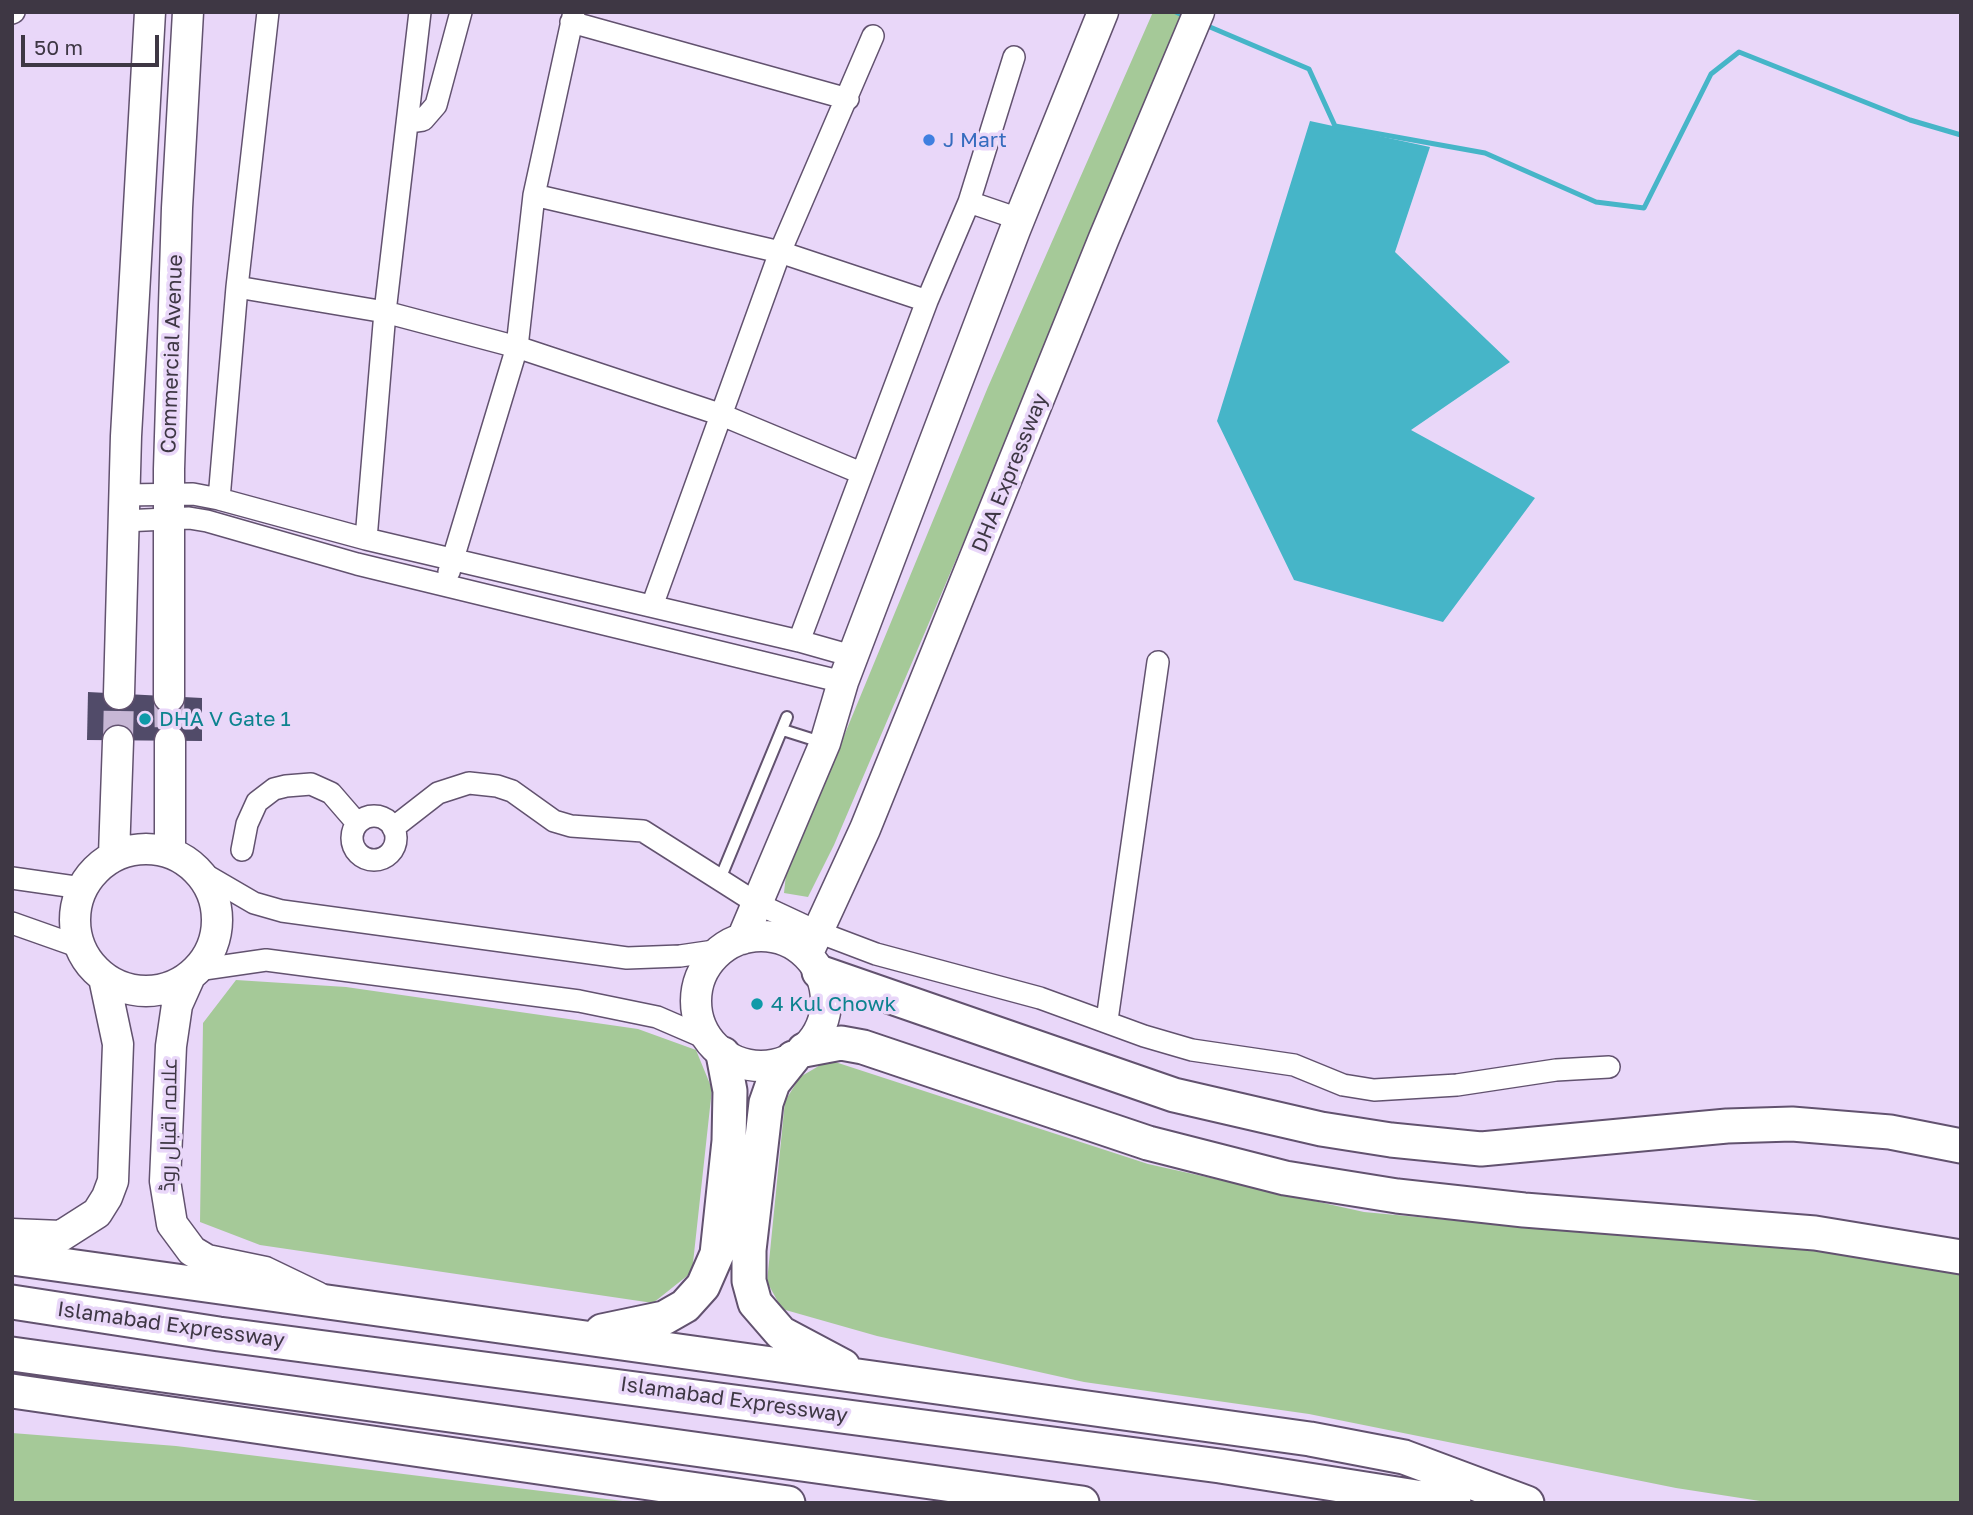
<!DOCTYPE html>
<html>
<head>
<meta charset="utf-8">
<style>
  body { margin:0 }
  #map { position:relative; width:1973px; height:1515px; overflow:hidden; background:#e9d7f9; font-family:"Golos Text",sans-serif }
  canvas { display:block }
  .frame { position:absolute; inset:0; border:14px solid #3e3744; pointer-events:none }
  .scale { position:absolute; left:21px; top:35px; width:138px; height:32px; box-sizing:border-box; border:4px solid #3e3744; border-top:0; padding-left:9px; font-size:21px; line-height:24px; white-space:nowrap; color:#3e3744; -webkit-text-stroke:5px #e9d7f9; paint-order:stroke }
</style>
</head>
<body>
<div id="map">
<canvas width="1973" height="1515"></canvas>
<div class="frame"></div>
<div class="scale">50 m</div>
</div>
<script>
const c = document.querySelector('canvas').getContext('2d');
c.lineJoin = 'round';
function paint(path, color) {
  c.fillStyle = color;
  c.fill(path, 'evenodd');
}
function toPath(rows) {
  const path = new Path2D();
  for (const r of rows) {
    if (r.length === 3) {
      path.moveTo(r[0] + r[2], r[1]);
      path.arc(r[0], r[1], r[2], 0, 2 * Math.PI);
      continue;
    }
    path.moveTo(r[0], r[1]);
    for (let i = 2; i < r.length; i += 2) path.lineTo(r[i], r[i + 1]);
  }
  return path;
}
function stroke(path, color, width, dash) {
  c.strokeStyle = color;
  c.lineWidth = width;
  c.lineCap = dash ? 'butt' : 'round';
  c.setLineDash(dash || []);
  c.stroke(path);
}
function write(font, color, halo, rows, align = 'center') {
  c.font = font + ' "Golos Text",Cairo,sans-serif';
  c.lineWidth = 7;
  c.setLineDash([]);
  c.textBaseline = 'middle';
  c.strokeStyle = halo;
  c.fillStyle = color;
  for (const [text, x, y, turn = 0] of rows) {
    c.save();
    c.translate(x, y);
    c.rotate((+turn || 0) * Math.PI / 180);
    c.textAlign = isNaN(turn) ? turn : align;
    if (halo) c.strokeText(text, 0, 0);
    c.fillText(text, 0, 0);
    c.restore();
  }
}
const green = toPath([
  [1153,12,1190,12,834,845,808,897,784,893,787,865,806,828,988,387],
  [236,980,346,987,638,1029,696,1050,712,1089,692,1272,653,1303,260,1245,200,1222,203,1023],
  [829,1060,1148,1164,1364,1212,1587,1233,1731,1234,1961,1267,1961,1503,1773,1503,1676,1488,1309,1414,1084,1382,877,1336,782,1309,767,1282,785,1101,800,1077],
  [12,1433,176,1446,639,1503,12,1503]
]);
const water = toPath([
  [1310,121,1430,147,1395,252,1510,362,1411,430,1535,498,1443,622,1294,580,1217,421]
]);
const stream = toPath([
  [1176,12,1180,14],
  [1210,27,1309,69,1335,126,1485,153,1596,202,1644,208,1711,74,1739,52,1910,120,1961,135]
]);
const building = toPath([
  [88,692,202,698,202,741,87,740]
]);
const secondaryTunnel = toPath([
  [169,697,170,741],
  [118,741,119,694]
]);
const service = toPath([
  [783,730,824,743],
  [720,879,787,717]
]);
const minor = toPath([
  [12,13,14,12],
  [571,22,848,99],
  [409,122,423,120,436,105,461,12],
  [534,195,780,252,927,301],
  [969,202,1019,219],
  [237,287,385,312,517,347,722,415,861,473],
  [124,495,193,494,219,499,366,539,799,641,852,656],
  [219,499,237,287,268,12],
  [123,521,189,518,207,521,357,564,843,682],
  [366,539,385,312,420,12],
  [449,572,517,347,534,195,574,12],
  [652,606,780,252,873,36],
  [799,641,927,301,969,202,1014,57],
  [374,838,22],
  [393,828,438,793,469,783,497,786,512,791,554,821,571,826,643,831,758,904,818,932,876,954,1040,998,1144,1036,1192,1050,1294,1065,1343,1085,1374,1090,1457,1085,1556,1070,1609,1067],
  [242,850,247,824,257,802,274,789,286,786,311,784,331,793,357,823],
  [199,871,254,903,282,911,627,958,680,956,721,950],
  [12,878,82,888],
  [12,923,80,947],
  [197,970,266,960,579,1001,657,1017,708,1039],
  [1107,1020,1158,662]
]);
const secondary = toPath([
  [119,694,126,436,150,12],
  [169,697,169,469,177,208,188,12],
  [170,741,170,852],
  [146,920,71],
  [114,855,118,741],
  [761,1001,65],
  [742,939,825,743,843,682,1015,230,1103,12],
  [807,955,865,829,1104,238,1199,12],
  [190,976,177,1005,171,1046,165,1181,172,1224,192,1251,207,1260,265,1272,317,1297],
  [12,1234,61,1236,97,1213,107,1197,113,1181,118,1044,104,978]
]);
const trunk = toPath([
  [819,972,1174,1095,1321,1129,1391,1140,1481,1149,1727,1126,1792,1124,1890,1132,1961,1146],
  [804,1050,841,1043,863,1047,1148,1143,1285,1178,1397,1196,1524,1210,1815,1233,1961,1257],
  [793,1058,773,1083,766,1103,749,1250,749,1281,755,1303,781,1333,843,1366],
  [12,1258,1310,1439,1404,1457,1527,1503],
  [12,1302,219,1334,1220,1466,1454,1503],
  [602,1331,664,1318,685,1306,703,1286,717,1254,729,1141,730,1091,723,1054],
  [12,1354,1082,1503],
  [12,1391,788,1503]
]);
const markers = [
  [929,140,7,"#3f7fe0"],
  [145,719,7,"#0f9aa8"],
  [757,1004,7,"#0f9aa8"]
];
const shopNames = [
  ["J Mart",943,140]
];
const streetNames = [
  ["Commercial Avenue",172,354,-88],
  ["DHA Expressway",1010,473,-68],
  ["علامہ اقبال روڈ",169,1125,-89],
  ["Islamabad Expressway",171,1325,8],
  ["Islamabad Expressway",734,1400,8]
];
const cultureNames = [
  ["DHA V Gate 1",159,719],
  ["4 Kul Chowk",771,1004]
];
paint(green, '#a5c998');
paint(water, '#46b5c8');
stroke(stream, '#46b5c8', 5);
paint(building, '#514b69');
stroke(secondaryTunnel, '#c7b7d5', 30, [30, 15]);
stroke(service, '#62526f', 14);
stroke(minor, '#62526f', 24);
stroke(secondary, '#62526f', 33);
stroke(trunk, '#62526f', 37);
stroke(service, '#fff', 10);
stroke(minor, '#fff', 21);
stroke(secondary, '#fff', 30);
stroke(trunk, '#fff', 33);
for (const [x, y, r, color] of markers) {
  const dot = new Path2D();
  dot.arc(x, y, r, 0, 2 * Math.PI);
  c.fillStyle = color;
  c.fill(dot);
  stroke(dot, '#e9d7f9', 2.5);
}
write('21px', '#366cbe', '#e9d7f9', shopNames, 'left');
write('21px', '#3e3744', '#e9d7f9', streetNames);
write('21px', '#0d838f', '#e9d7f9', cultureNames, 'left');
</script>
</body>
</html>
